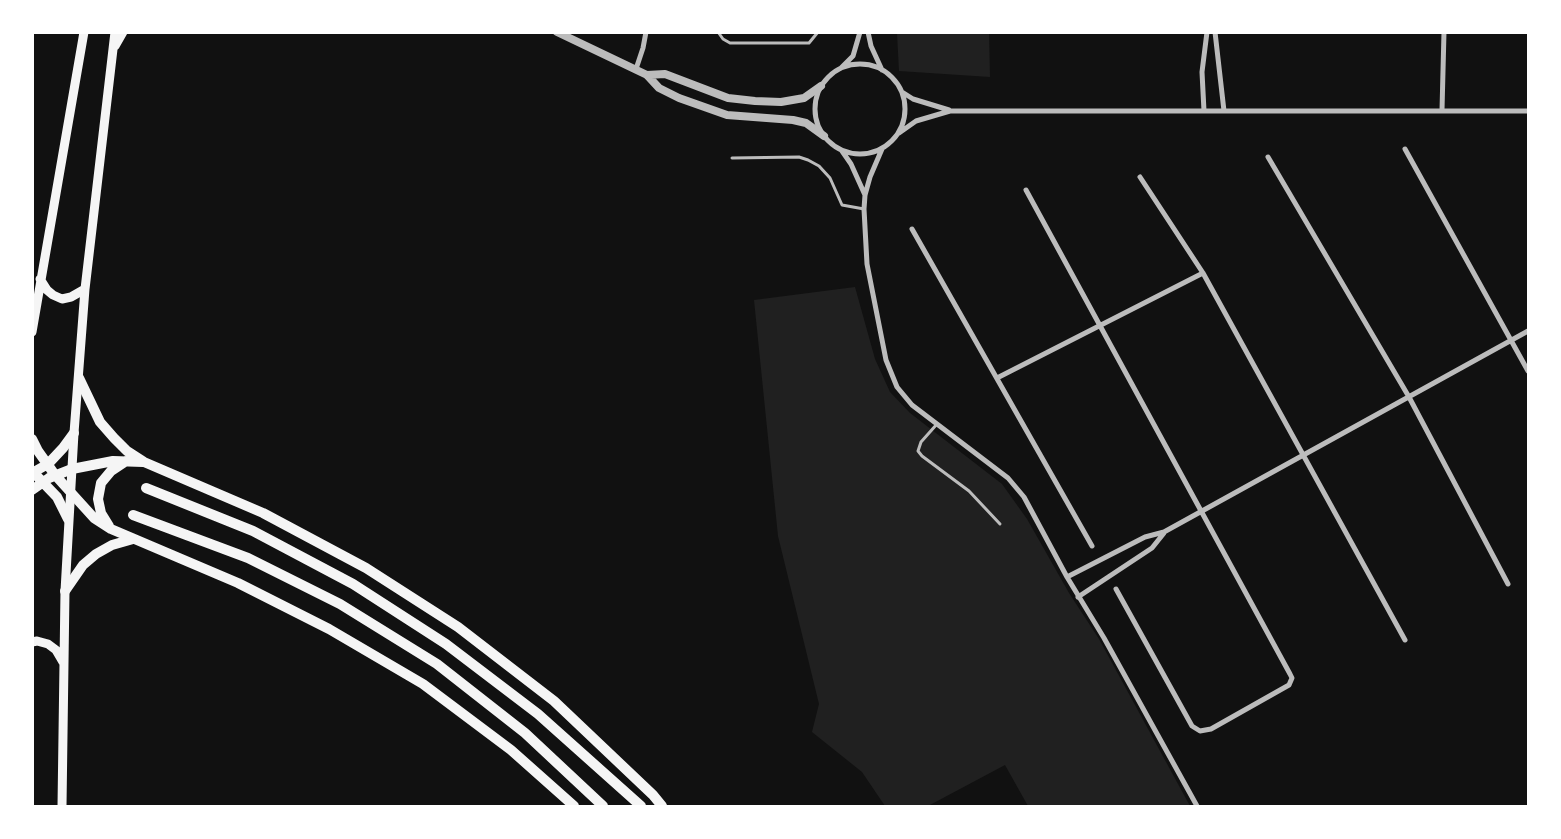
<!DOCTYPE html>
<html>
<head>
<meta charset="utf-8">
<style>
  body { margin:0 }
  #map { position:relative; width:1561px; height:839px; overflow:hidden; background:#111; font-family:Roboto,sans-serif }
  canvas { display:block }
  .frame { position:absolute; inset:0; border:34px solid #fff; pointer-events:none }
</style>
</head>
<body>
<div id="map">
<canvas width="1561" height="839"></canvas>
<div class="frame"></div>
</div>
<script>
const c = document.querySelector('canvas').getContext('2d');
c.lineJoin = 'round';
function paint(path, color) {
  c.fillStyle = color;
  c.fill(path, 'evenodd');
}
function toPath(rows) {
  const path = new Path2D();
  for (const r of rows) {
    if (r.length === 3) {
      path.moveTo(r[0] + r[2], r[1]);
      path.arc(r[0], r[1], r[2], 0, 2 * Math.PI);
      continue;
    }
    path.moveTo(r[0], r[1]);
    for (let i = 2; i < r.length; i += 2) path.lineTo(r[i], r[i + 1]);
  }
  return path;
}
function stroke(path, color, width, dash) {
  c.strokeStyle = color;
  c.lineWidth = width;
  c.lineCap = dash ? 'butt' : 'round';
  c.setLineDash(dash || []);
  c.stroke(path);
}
const green = toPath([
  [897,33,989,33,990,77,899,71],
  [855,287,875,359,890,392,910,413,1002,484,1027,519,1069,593,1099,639,1190,806,1028,806,1005,765,928,806,885,806,862,772,812,732,819,704,778,536,754,300]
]);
const service = toPath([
  [718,32,723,39,730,43,809,43,818,32],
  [732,158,799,157,808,160,819,166,830,178,842,205,864,209],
  [937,424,921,442,918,451,922,456,969,491,1000,524]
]);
const minor = toPath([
  [868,32,871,46,882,70],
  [1215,32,1224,111],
  [860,109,45],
  [841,68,853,56,860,32],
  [636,69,643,48,646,32],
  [902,92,913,99,949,110],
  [1442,110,1444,32],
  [1204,111,1202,72,1207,32],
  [899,133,916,121,950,111,1528,111],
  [882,149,870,177,865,195,864,209,867,264,886,360,897,387,912,405,1008,478,1024,497,1067,577,1104,638,1197,806],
  [1405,149,1528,371],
  [842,151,851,164,865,195],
  [1268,157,1409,397,1508,584],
  [1140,177,1203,273,1405,640],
  [1026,190,1290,674,1292,678,1289,685,1211,729,1200,731,1192,726,1116,589],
  [912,229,1092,546],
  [997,378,1203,273],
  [1067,577,1145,537,1164,532,1528,331],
  [1078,597,1152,548,1164,533]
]);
const tertiary = toPath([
  [557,32,647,75,659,88,679,98,727,115,793,120,806,123,824,136],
  [647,75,665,74,728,98,755,101,781,102,804,98,821,86]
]);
const secondary = toPath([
  [115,46,123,32],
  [40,279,47,290,53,295,62,299,71,297,85,289],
  [32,332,84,32],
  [32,642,37,641,48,644,56,650,63,662],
  [62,806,65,591,74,433,85,289,115,32]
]);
const trunk = toPath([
  [32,322,33,321],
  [79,378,100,422,114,438,127,451,144,462,263,513,366,568,458,627,554,701,653,795,662,806],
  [32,439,38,451,55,475,94,518,111,529,238,583,329,629,423,684,511,750,574,806],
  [32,471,57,497,68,519],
  [32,473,48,464,63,448,74,433],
  [146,488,253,531,353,584,446,644,538,714,641,806],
  [32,490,49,478,72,469,113,461,143,462],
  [133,515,248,558,340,604,437,664,525,733,603,806],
  [109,526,101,513,98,499,101,483,111,471,126,461],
  [65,591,83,565,96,554,112,545,133,539]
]);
paint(green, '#202020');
stroke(service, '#bcbcbc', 3);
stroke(minor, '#bcbcbc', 5);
stroke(tertiary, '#bcbcbc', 8);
stroke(secondary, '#f5f5f5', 9);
stroke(trunk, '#f5f5f5', 10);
</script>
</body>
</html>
